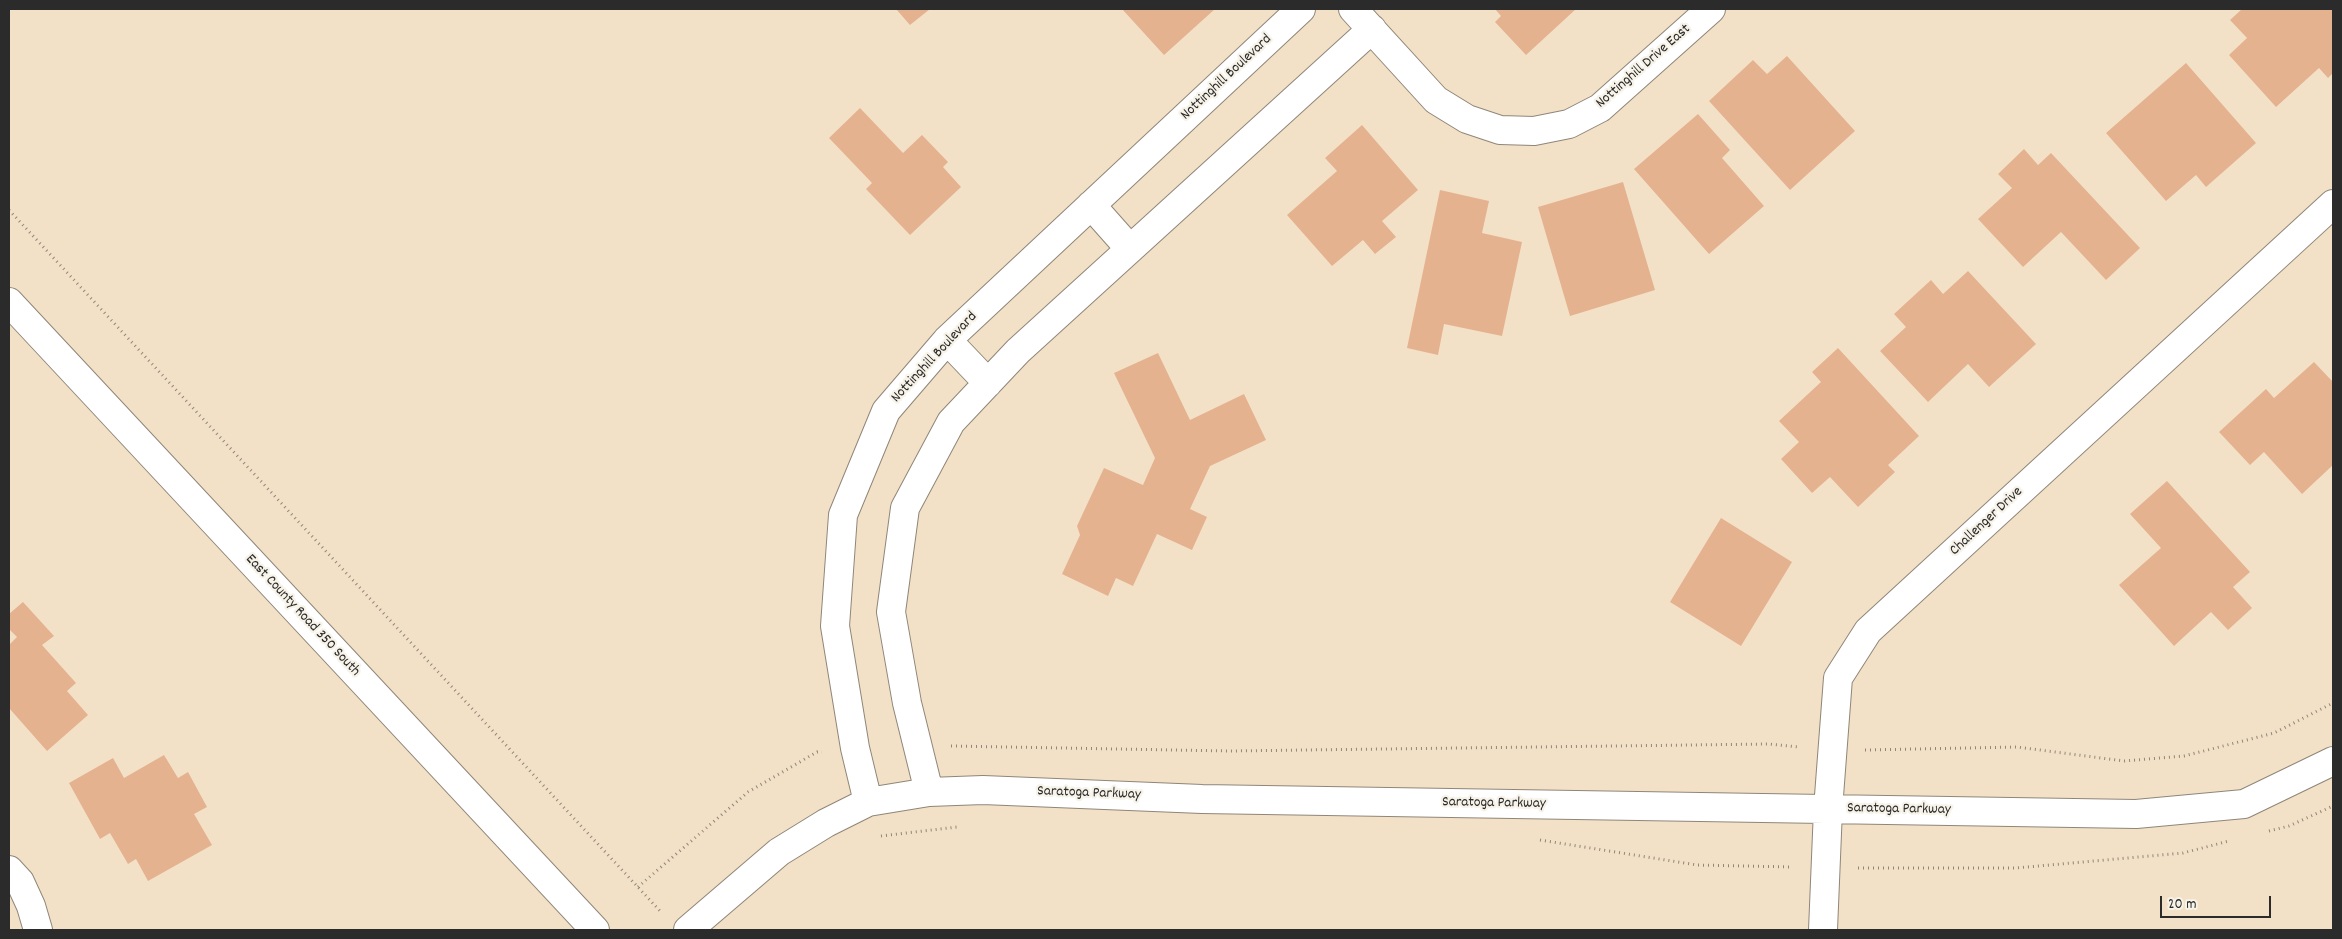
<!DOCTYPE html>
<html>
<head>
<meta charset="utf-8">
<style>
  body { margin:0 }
  #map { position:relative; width:2342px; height:939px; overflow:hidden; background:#f3e1c7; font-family:Dekko,sans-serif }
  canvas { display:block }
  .frame { position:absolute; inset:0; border:10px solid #2b2b2b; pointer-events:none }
  .scale { position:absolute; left:2160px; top:896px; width:111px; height:22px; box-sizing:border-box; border:2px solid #2b2b2b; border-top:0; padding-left:6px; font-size:15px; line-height:18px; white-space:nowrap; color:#2b2b2b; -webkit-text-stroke:4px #f7f3e8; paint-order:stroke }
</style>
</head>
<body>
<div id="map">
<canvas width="2342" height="939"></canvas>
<div class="frame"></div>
<div class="scale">20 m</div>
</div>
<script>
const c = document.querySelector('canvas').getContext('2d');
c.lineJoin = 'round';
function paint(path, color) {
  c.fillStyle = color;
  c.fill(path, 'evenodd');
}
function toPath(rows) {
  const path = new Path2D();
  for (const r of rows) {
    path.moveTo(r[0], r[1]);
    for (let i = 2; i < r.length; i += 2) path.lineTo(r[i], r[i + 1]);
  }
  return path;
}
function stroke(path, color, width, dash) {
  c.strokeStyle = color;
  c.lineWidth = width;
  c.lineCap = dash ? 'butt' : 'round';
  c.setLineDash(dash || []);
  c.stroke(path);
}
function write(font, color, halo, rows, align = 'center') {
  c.font = font + ' Dekko,sans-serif';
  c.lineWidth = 4.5;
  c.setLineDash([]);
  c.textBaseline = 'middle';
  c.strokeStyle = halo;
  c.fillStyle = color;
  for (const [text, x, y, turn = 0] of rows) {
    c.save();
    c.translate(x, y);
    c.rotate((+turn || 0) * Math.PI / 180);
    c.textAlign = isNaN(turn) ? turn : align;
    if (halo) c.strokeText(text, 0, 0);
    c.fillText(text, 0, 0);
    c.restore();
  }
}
const building = toPath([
  [896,9,930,9,910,25],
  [1122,9,1215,9,1164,55],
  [1495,9,1576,9,1526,55,1495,22,1501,16],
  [2242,9,2333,9,2333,73,2328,78,2319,68,2276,107,2229,55,2247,38,2230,20],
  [1787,56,1855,131,1790,190,1709,101,1753,60,1767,74],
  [2186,63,2256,143,2206,187,2196,175,2166,201,2106,133],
  [860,108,903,153,922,135,948,162,943,167,961,187,910,235,866,189,872,183,829,138],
  [1698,114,1730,150,1722,158,1764,206,1709,254,1634,169],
  [1362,125,1418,190,1382,221,1396,237,1375,254,1363,240,1332,266,1287,215,1337,171,1325,158],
  [2024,149,2038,165,2051,153,2140,248,2106,280,2061,232,2023,267,1978,219,2012,188,1998,174],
  [1623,182,1655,290,1570,316,1538,207],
  [1440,190,1489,201,1482,233,1522,242,1502,336,1444,324,1438,355,1407,348],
  [1968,271,2036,344,1989,387,1968,364,1928,402,1880,351,1906,327,1894,314,1931,280,1943,294],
  [1838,348,1919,436,1888,465,1895,472,1858,507,1830,477,1812,493,1781,459,1799,442,1779,421,1821,382,1812,372],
  [1158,353,1190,420,1244,394,1266,440,1210,466,1190,509,1207,517,1192,550,1157,534,1133,586,1116,578,1108,596,1062,574,1080,535,1077,526,1104,468,1143,485,1155,458,1114,373],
  [2314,362,2333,382,2333,465,2302,494,2264,452,2250,465,2219,432,2266,389,2274,398],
  [2167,481,2250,572,2233,587,2252,608,2228,630,2211,612,2174,646,2119,585,2161,548,2130,514],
  [1721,518,1792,562,1741,646,1670,602],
  [23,602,54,636,42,645,76,683,67,691,88,715,47,751,9,708,9,645,17,637,9,629,9,614],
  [164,755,178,778,188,772,207,807,194,814,212,845,148,881,136,859,128,864,110,833,100,839,69,783,113,758,124,778]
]);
const path = toPath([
  [9,210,661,912],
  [951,746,1229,751,1768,744,1799,747],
  [1865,750,2017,747,2124,761,2184,756,2274,733,2333,703],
  [2269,831,2289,826,2333,806],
  [881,836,957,827],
  [1540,840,1697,865,1792,867],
  [1858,868,2016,868,2183,853,2229,841],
  [638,887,748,792,817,752,822,752]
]);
const minor = toPath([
  [1353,9,1436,100,1467,119,1500,130,1534,131,1569,124,1600,108,1711,9],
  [1091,205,1130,249],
  [9,302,595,930],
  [947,340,988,383],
  [929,792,907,703,891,612,905,508,951,422,1018,351,1372,29],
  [868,802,855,748,835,626,843,515,886,411,947,340,1301,9],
  [9,870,20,882,31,906,38,930],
  [688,930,779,852,826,823,868,802,929,792,983,790,1202,799,2136,814,2244,804,2333,761],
  [1823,930,1828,809,1838,678,1868,631,2333,204]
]);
const streetNames = [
  ["Nottinghill Drive East",1644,67,-41],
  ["Nottinghill Boulevard",1227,78,-43],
  ["Nottinghill Boulevard",935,358,-47],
  ["Challenger Drive",1987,522,-43],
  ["East County Road 350 South",302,616,47],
  ["Saratoga Parkway",1089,794,2],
  ["Saratoga Parkway",1494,804,1],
  ["Saratoga Parkway",1899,810,1]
];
paint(building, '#e5b290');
stroke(minor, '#8f8679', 30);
stroke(path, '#8f8679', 3, [1, 4]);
stroke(minor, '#fff', 28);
write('15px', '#2b2b2b', '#f7f3e8', streetNames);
</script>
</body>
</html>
